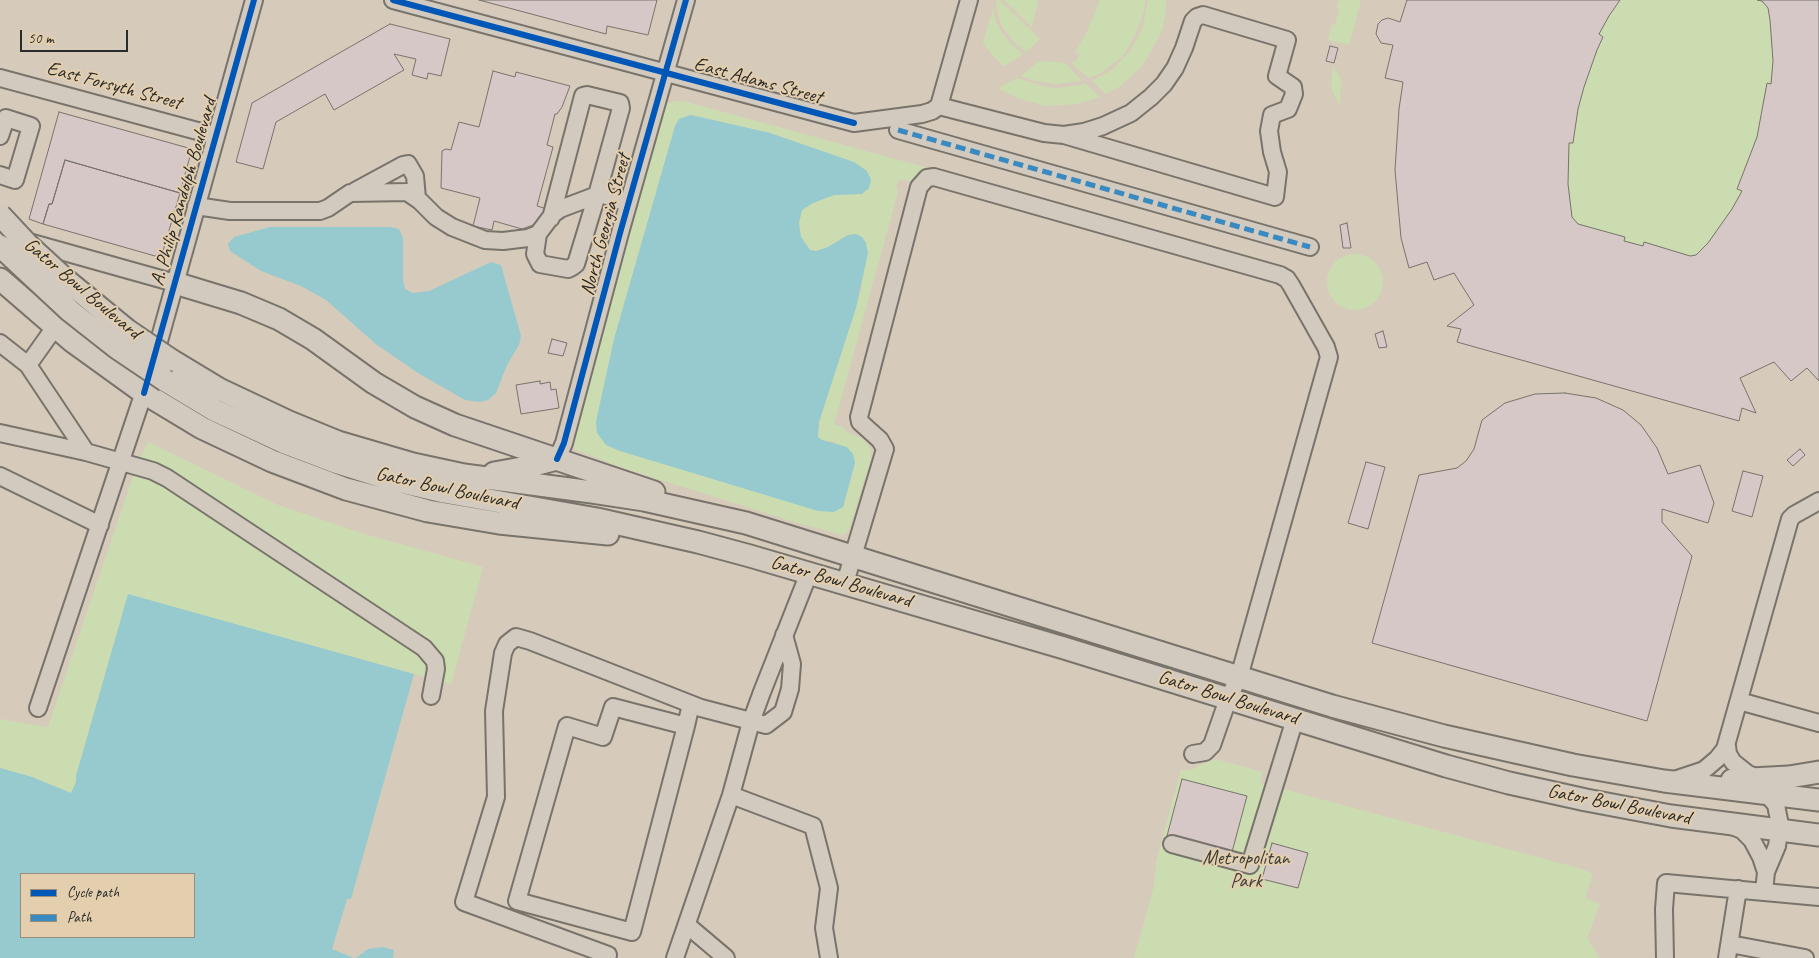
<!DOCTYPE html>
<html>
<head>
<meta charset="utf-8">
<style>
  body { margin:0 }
  #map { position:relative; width:1819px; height:958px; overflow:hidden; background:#d6cbba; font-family:Caveat,sans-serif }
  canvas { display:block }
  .legend { position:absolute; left:20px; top:873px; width:175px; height:65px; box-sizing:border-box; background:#e3cead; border:1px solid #998d79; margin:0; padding:6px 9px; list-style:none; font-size:15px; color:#2b2b2b }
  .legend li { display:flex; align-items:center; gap:10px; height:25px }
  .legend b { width:25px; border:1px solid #998d79 }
  .scale { position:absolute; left:20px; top:30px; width:108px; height:22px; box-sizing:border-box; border:2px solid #2b2b2b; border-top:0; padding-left:6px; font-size:15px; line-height:18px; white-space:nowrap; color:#2b2b2b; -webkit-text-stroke:4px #e3cead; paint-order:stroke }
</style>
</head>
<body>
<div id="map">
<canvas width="1819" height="958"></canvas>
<ul class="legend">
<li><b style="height:6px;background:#0057b8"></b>Cycle path</li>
<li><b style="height:6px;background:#3a8ac2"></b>Path</li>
</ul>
<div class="scale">50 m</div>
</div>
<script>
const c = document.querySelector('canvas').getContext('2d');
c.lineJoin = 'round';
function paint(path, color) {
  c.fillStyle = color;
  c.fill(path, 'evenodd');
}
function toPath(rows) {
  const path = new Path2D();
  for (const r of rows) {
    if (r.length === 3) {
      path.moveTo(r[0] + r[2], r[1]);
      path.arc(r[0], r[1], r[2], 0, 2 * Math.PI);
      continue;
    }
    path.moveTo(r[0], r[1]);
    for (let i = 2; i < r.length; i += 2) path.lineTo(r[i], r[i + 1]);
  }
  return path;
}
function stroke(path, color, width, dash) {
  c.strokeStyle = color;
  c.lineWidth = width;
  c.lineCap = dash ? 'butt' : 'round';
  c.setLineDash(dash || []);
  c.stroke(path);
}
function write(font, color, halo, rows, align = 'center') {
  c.font = font + ' Caveat,sans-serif';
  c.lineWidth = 4;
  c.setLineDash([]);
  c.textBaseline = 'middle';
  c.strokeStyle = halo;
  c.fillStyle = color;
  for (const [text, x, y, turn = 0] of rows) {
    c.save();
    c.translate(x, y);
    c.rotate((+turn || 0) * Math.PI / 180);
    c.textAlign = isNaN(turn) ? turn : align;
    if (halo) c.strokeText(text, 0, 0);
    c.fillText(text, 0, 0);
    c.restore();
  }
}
const green = toPath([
  [996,0,999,0,1040,39,1026,52,1014,42,1003,28,999,18],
  [1004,0,1038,0,1032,27],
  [1100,0,1145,0,1144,11,1135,35,1123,56,1101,73,1089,78,1071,63,1076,61,1080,55,1075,51,1086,34],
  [1148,0,1166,0,1165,17,1161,32,1148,57,1140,68,1119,87,1106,94,1092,81,1112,70,1131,50,1143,27],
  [1339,0,1361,0,1349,45,1328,40,1332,24,1335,25,1339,9,1337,8],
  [1407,0,1819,0,1819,381,1807,368,1791,381,1774,362,1740,377,1756,413,1742,408,1739,421,1457,342,1461,329,1447,326,1474,305,1454,273,1427,262,1409,268,1401,238,1395,170,1399,109,1403,82,1385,78,1393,46,1381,43,1376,34,1378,24,1382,20,1388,18,1400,22],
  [993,9,996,22,1003,34,1011,44,1023,54,1004,66,995,58,983,43],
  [1039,61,1065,63,1082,81,1055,84,1032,80,1021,76],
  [1333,67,1339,75,1341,82,1340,106,1332,90,1331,82],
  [1017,78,1046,87,1059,88,1086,84,1100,97,1076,104,1046,106,1017,98,998,88],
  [674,101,683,101,932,169,918,174,913,182,900,179,896,185,898,192,834,424,844,428,846,432,864,439,871,451,871,458,849,530,844,535,798,523,626,469,574,449,575,437,591,378,619,261,665,102,670,103],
  [691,115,770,133,862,193,834,195,813,203,802,210,799,223,801,237,810,250,816,251,828,247,848,235,862,287,819,422,818,437,822,440,835,442,855,463,843,507,620,451,606,445,597,433,596,422,614,339,675,126,679,119],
  [1355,282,28],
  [148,442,278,505,364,534,483,567,451,684,128,595,76,776,76,782,71,793,32,777,0,768,0,719,48,727,138,462],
  [1215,759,1263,772,1260,783,1582,869,1593,874,1585,898,1600,904,1587,938,1600,958,1134,958,1154,886,1156,862,1181,770,1191,770]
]);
const water = toPath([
  [691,115,770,133,854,162,867,171,871,180,869,188,862,194,834,195,813,203,802,210,799,223,801,237,810,250,816,251,828,247,848,235,856,234,862,237,866,243,868,253,856,308,819,422,818,437,822,440,847,447,853,454,855,463,843,507,834,512,818,511,620,451,606,445,597,433,596,422,614,339,675,126,679,119],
  [270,227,390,227,399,229,403,238,403,280,405,289,413,293,429,291,491,262,501,265,521,336,519,345,507,365,496,393,488,400,480,402,465,400,418,373,377,345,326,300,301,286,261,271,230,251,228,244,234,237],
  [128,594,414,674,351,899,347,899,332,949,354,958,0,958,0,768,32,777,71,793,76,782,76,776],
  [21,874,194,874,194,937,21,937],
  [382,947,394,950,393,958,356,958,368,949]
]);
const building = toPath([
  [479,0,657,0,648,35,607,26,606,34,479,0],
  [1407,0,1620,0,1609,16,1599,34,1603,37,1597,50,1584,87,1578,109,1573,143,1569,143,1568,184,1572,217,1578,224,1625,237,1624,241,1643,246,1644,242,1690,256,1696,255,1708,243,1732,209,1742,191,1737,189,1757,137,1767,83,1771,84,1773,61,1770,20,1768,8,1762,1,1757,0,1819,0,1819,381,1807,368,1791,381,1774,362,1740,378,1756,413,1742,408,1739,421,1457,342,1461,329,1447,326,1474,305,1454,273,1434,280,1427,262,1409,268,1401,238,1395,170,1399,109,1403,82,1385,78,1393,45,1381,43,1376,34,1378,24,1382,20,1388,18,1400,22,1407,0],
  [390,24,450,39,441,76,428,73,427,79,412,75,416,59,394,54,404,70,334,110,325,94,276,122,263,169,236,162,252,103,390,24],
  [1330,46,1338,48,1334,63,1326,61,1330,46],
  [493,71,515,77,516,72,570,86,562,107,557,114,555,114,547,145,553,147,537,206,547,209,544,221,522,229,494,221,492,230,473,226,480,198,441,188,442,151,446,149,451,150,459,122,479,127,493,71],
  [59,112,192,149,180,193,65,160,52,204,49,204,43,224,29,219,59,112],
  [65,160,180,193,163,251,155,256,43,224,49,204,52,204,65,160],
  [1347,223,1351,248,1343,248,1340,225,1347,223],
  [1383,331,1387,347,1379,348,1375,334,1383,331],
  [552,339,567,343,563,356,548,353,552,339],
  [540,381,540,384,550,382,551,390,556,389,559,408,521,414,516,385,540,381],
  [1565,393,1596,398,1623,410,1641,425,1657,448,1668,474,1700,465,1714,503,1708,523,1662,509,1662,522,1692,556,1647,721,1372,643,1419,475,1457,468,1466,461,1474,449,1482,420,1505,403,1535,394,1565,393],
  [1800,449,1805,455,1793,466,1787,460,1800,449],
  [1366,462,1385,467,1368,529,1348,523,1366,462],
  [1743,471,1763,476,1752,517,1732,511,1743,471],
  [1182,779,1247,796,1232,852,1167,836,1182,779],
  [1272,843,1308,853,1298,888,1262,879,1272,843]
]);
const minor = toPath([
  [393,0,854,123,922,114,932,111,939,106,969,0],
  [0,78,216,136],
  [939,106,1044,133,1064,135,1084,132,1103,126,1131,113,1151,97,1164,84,1175,68,1184,48,1193,21,1197,17,1203,15,1287,40,1277,76,1293,87,1294,94,1288,109,1272,115,1269,131,1272,152,1278,172,1275,197,1064,135],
  [898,130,1310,247],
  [0,136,6,118,31,126,15,180,0,175],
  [355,191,403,165,408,164,415,176,417,198],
  [196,206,230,211,320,211,328,208,350,193,407,192,420,201,436,217,452,227,485,240,503,241,528,238,538,234,553,214,560,209,597,195,603,195,628,203],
  [0,234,175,283],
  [538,234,535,254,540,264,568,269,572,267,576,264,597,195,621,108,620,103,587,95,583,96,551,218],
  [0,343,28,365,55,327],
  [154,359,254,0],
  [28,365,86,452,153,471,167,478,424,648,435,661,436,669,431,696],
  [0,433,86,452],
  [557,459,564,443,620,233,686,0],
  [0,476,100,525],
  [845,583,885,449,880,440,860,422,859,417,919,187,927,178,934,177,1280,275,1287,279,1291,285,1326,347,1329,357,1239,677,1228,699,1212,745,1205,752,1193,754],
  [1739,701,1819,723],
  [38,708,147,383],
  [686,726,613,707,603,737,567,726,517,901,632,932,686,726,691,704],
  [1727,746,1728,754,1733,762,1748,774,1760,779],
  [1674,780,1704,770,1717,759,1725,749,1790,519,1794,515,1819,501],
  [731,795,813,826,829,888,824,928,829,958],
  [1732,826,1742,830,1752,840,1761,857,1766,872],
  [1172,844,1250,865,1295,719],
  [1764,892,1766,872,1777,846,1780,825,1776,805,1767,794],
  [687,925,726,958],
  [1730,944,1805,958],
  [608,955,464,902,496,797,494,711,503,653,507,644,516,637,530,641,701,708,766,725,783,712,790,689,792,664,784,635],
  [675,958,731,795,751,722,762,692,809,573],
  [1665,958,1664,909,1666,883,1819,897],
  [1727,958,1738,889]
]);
const major = toPath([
  [0,279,72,341,144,393,202,428,272,461,346,489,428,511,499,523,608,534],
  [175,283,241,303,279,319,313,339,374,383,415,407,455,425,654,492],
  [171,360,219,389,289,422,338,442,413,464,464,475,592,492,644,500,746,523,1332,706,1444,736,1573,765,1664,781,1819,800],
  [166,381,214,410,285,443,335,462,389,479,444,492,597,519,698,542,750,556,1064,648,1446,766,1509,783,1586,800,1671,816,1819,835],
  [494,473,522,468,557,459],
  [1732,780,1789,777,1819,772]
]);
const majorBridge = toPath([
  [0,215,28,245,66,280,127,330,171,360],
  [0,246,70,311,117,348,166,381]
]);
const quiet = toPath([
  [898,130,1310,247]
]);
const cycleway = toPath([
  [393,0,854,123],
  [144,393,254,0],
  [557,459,564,443,620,233,686,0]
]);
const streetNames = [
  ["East Adams Street",758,81,15],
  ["East Forsyth Street",114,86,15],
  ["A. Philip Randolph Boulevard",184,192,-74],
  ["North Georgia Street",606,225,-75],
  ["Gator Bowl Boulevard",82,289,40],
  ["Gator Bowl Boulevard",447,489,12],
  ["Gator Bowl Boulevard",841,582,16],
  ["Gator Bowl Boulevard",1228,698,17],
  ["Gator Bowl Boulevard",1619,805,11]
];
const parkNames = [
  ["Metropolitan",1246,859],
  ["Park",1246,882]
];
paint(green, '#cbddb0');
paint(water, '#96cace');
paint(building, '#d5c8c7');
stroke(building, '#78736b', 1);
stroke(minor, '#78736b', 20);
stroke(major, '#78736b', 25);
stroke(minor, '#d2cabe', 16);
stroke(major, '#d2cabe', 21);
stroke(majorBridge, '#78736b', 25, []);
stroke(majorBridge, '#d2cabe', 21);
stroke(quiet, '#3a8ac2', 5, [10, 5]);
stroke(cycleway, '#0057b8', 6);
write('20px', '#2b2b2b', '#e3cead', streetNames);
write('20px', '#3a3e37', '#e3cead', parkNames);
</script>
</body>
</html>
